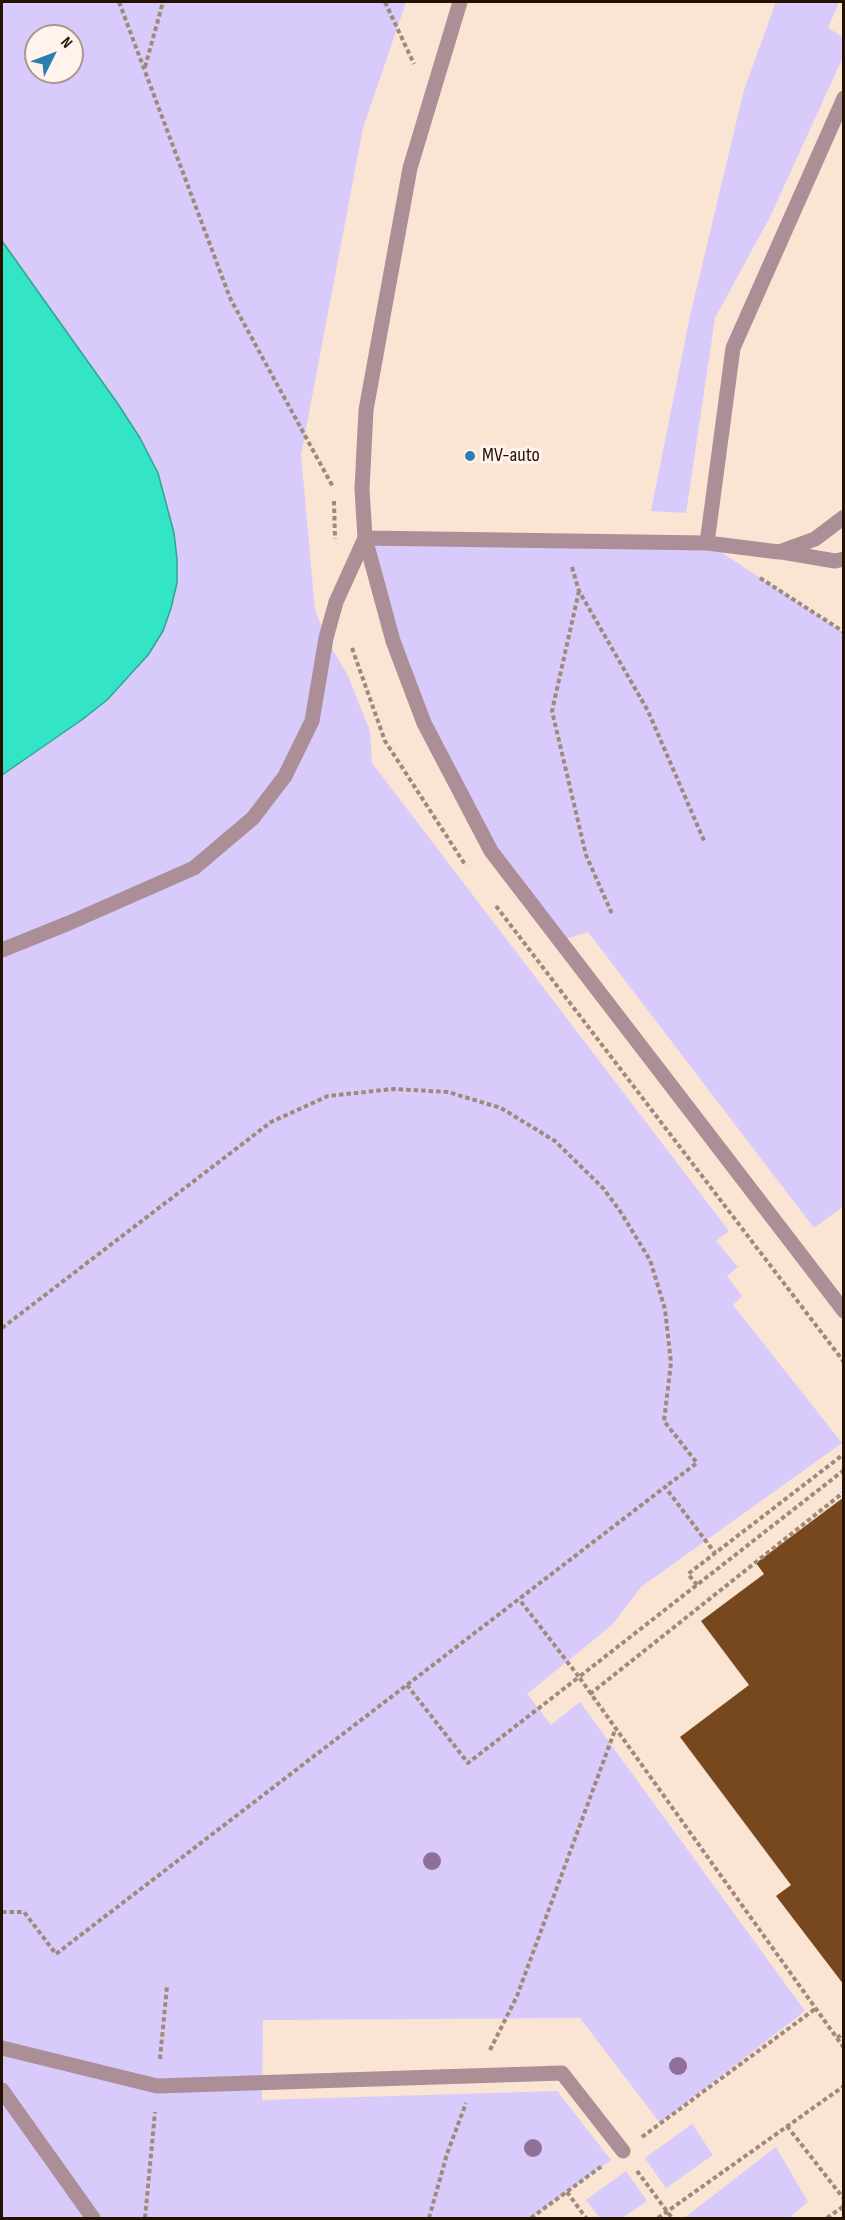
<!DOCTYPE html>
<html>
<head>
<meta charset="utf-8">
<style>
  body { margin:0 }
  #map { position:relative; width:845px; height:2220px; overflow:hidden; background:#fae4d3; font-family:"Sofia Sans Condensed",sans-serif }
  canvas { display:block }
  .frame { position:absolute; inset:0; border:3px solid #241102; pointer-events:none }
  .north { position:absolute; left:24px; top:24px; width:60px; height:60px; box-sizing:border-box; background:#fff3eb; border:2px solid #a7998e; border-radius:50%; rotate:48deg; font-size:16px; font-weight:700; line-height:24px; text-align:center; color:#241102 }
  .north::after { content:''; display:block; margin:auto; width:21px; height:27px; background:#2a7faf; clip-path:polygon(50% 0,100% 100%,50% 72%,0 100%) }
</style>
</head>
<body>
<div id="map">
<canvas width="845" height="2220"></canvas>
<div class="frame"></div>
<div class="north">N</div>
</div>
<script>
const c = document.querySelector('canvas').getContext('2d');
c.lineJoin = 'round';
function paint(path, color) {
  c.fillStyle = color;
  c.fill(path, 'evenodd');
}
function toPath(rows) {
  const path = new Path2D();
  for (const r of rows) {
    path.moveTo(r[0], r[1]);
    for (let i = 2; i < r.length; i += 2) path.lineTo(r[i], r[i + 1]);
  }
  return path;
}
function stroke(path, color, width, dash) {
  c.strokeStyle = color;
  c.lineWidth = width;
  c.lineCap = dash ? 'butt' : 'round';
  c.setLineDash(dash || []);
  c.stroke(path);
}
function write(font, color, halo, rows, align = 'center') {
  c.font = font + ' "Sofia Sans Condensed",sans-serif';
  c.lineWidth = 6;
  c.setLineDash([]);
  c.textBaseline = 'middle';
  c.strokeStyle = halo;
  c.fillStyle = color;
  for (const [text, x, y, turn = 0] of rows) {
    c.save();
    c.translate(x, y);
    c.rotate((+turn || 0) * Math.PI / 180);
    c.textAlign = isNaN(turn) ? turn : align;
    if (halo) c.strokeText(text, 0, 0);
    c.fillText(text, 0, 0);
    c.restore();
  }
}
const green = toPath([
  [2,2,406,2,363,128,301,455,315,610,326,638,348,676,370,731,372,763,729,1231,716,1241,738,1267,727,1276,742,1296,733,1305,842,1443,641,1587,612,1625,527,1694,551,1725,580,1702,805,2011,660,2123,580,2018,263,2020,262,2100,557,2091,611,2160,531,2218,2,2218,2,775,83,719,107,700,148,655,174,533,158,473,140,438,118,404,2,241],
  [36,36,72,36,72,72,36,72],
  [776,2,839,2,828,28,843,37,843,57,770,217,715,318,686,513,651,511,690,316,744,90],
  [365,538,707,543,843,632,844,1206,814,1228,588,932,559,941,491,851,424,723],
  [692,2124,713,2155,666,2188,645,2158],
  [776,2147,808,2202,789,2218,684,2218],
  [626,2171,647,2201,622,2218,600,2218,586,2200]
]);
const water = toPath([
  [2,241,118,404,140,438,158,473,174,533,177,559,177,583,171,608,163,631,148,655,107,700,83,719,2,775,2,241]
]);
const building = toPath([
  [844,1497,844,1985,776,1896,791,1885,680,1737,749,1685,701,1621,764,1574,756,1563]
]);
const path = toPath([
  [119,2,230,298,333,487],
  [385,2,414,64],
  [145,67,163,2],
  [334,501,335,539],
  [572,567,579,591,648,711,705,843],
  [760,578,844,632],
  [579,591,552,711,586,855,612,914],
  [352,648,385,741,466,866],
  [496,906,844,1362],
  [2,1328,271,1122,328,1096,393,1089,448,1092,501,1108,555,1141,603,1188,620,1211,650,1260,665,1309,671,1363,664,1421,697,1463,665,1487],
  [844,1470,579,1677,844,2048],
  [697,1585,688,1574,844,1454],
  [407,1685,468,1763,579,1677,519,1599],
  [590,1694,844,1492],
  [2,1912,24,1912,56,1954,665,1487,715,1553],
  [837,2038,844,2033],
  [490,2050,517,1996,615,1730],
  [160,2059,167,1986],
  [787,2126,844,2199],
  [642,2137,815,2009],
  [637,2171,672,2218],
  [567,2192,586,2218],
  [145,2218,155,2112],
  [429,2218,447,2154,466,2103],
  [531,2218,602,2166],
  [658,2218,844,2086],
  [827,2218,844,2206]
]);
const minor = toPath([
  [460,2,410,168,366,410,362,489,365,538,393,641,424,723,491,851,844,1311],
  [365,538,707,543,733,348,844,98],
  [707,543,779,552,815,539,844,517],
  [782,552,835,561,844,559],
  [2,950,69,923,194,868,253,818,285,776,312,721,326,638,336,602,365,538],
  [2,2048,157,2086,562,2073,623,2151],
  [2,2090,93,2218]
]);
const trees = [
  [432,1861],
  [678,2066],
  [533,2148]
];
const markers = [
  [470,456,6,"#2a7faf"]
];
const poiNames = [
  ["MV-auto",482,456]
];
paint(green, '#d8cafb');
paint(water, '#33e4c7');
stroke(water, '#2ea58c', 1.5);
paint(building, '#77471e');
stroke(path, '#9f8a7a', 4, [4.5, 3]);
stroke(minor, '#ab8e96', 15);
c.fillStyle = '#907098';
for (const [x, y] of trees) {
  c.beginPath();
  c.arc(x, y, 9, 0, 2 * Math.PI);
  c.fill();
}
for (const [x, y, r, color] of markers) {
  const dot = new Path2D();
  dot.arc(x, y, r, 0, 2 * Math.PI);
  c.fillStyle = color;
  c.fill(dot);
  stroke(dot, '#fff3eb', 2);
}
write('20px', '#241102', '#fff3eb', poiNames, 'left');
</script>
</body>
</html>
